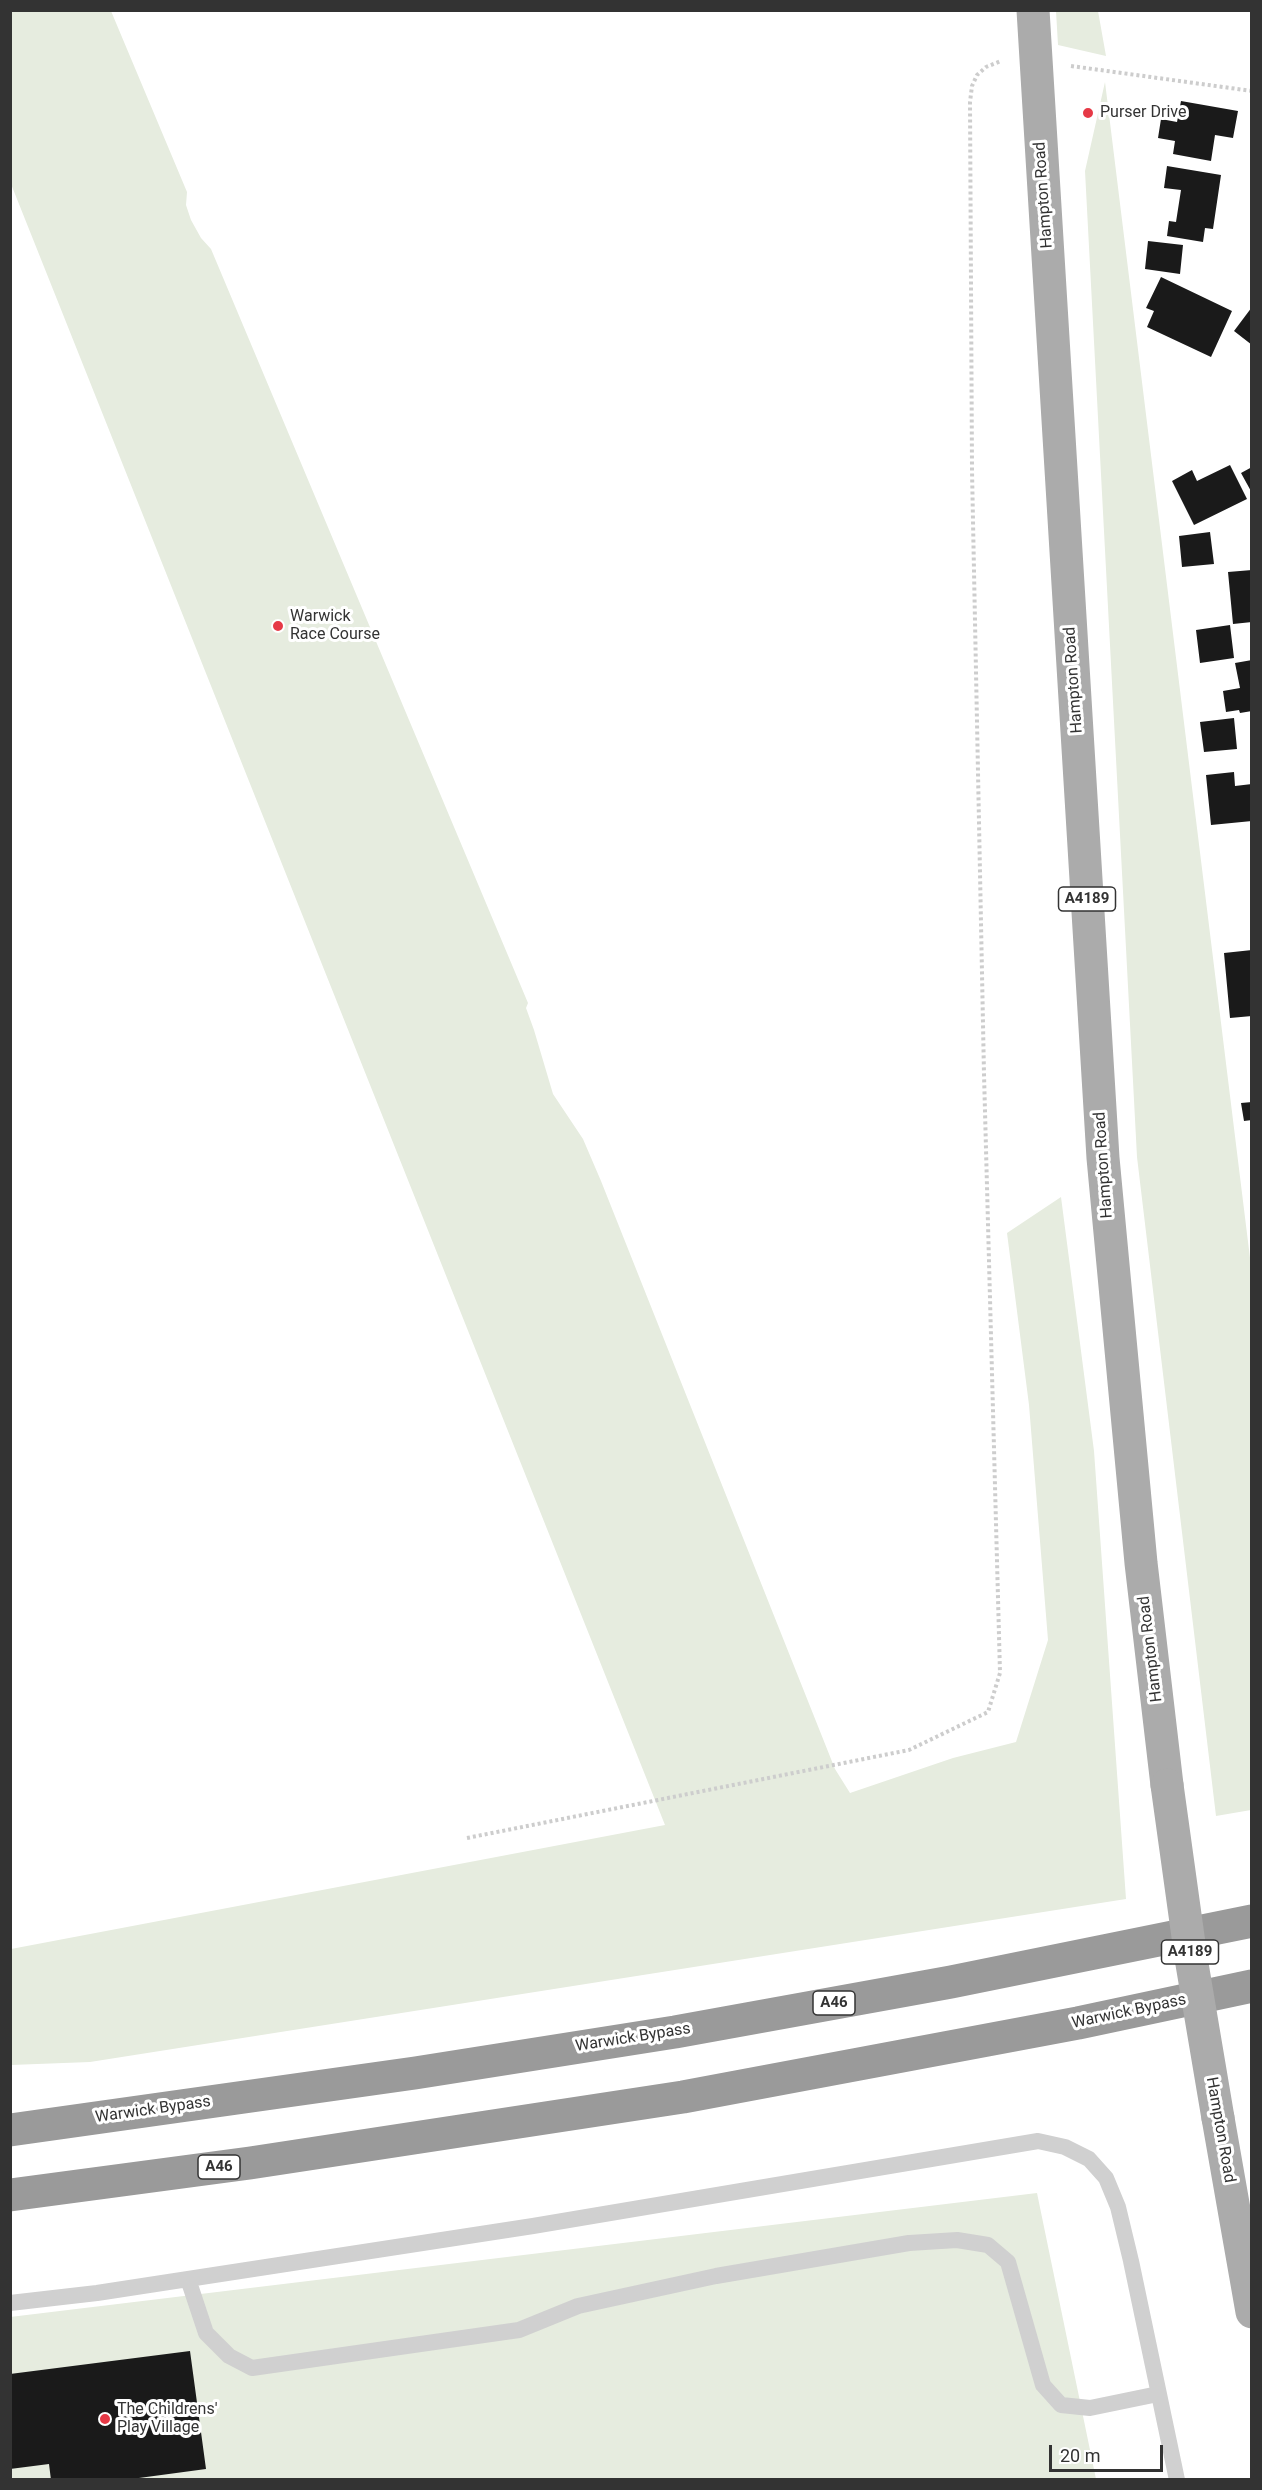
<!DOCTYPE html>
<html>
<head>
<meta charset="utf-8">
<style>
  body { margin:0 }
  #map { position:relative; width:1262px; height:2490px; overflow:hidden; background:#fff; font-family:Roboto,sans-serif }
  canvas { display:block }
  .frame { position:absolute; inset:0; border:12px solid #333; pointer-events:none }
  .scale { position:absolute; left:1049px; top:2445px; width:114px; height:27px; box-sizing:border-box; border:3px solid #333; border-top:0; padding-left:8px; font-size:18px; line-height:21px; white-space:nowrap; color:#333; -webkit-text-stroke:4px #fff; paint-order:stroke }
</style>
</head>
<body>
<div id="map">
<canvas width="1262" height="2490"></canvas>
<div class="frame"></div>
<div class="scale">20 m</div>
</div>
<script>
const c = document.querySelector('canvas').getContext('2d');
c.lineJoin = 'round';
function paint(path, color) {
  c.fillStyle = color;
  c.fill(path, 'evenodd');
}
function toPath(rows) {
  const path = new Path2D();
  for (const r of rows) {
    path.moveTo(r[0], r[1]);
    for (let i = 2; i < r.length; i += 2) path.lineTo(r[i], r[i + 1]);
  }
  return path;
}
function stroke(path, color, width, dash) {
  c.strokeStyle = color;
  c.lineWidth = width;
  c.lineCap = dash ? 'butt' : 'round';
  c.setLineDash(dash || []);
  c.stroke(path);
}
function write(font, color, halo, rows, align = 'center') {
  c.font = font + ' Roboto,sans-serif';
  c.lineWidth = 6;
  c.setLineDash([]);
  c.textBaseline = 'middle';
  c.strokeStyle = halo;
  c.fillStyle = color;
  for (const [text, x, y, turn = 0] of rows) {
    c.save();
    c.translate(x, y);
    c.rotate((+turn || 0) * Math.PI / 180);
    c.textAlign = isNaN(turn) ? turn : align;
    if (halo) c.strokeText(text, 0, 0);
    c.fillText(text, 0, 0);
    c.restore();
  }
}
const green = toPath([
  [11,10,111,11,187,192,186,205,191,220,201,238,211,249,528,1003,526,1008,534,1030,553,1094,583,1139,601,1181,835,1769,850,1793,953,1758,1016,1742,1048,1640,1029,1405,1007,1233,1061,1197,1094,1451,1126,1899,90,2062,11,2065,11,1949,665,1825,11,184],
  [1056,11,1098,11,1106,56,1058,45],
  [1105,82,1251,1266,1251,1810,1216,1816,1137,1157,1085,171],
  [1037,2193,1096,2479,11,2479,10,2317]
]);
const building = toPath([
  [1181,101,1238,111,1233,138,1215,135,1211,161,1173,154,1175,141,1158,138,1161,119,1177,122],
  [1167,166,1221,175,1213,229,1205,228,1203,242,1167,236,1169,221,1176,222,1181,190,1164,188],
  [1148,241,1183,245,1180,274,1145,269],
  [1161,277,1232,311,1211,357,1147,327,1154,311,1146,308],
  [1252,307,1252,345,1234,331],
  [1230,465,1247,499,1194,525,1172,481,1192,470,1197,481],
  [1252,467,1252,493,1241,473],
  [1210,532,1214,564,1182,567,1179,536],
  [1252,570,1252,622,1233,624,1228,572],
  [1230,625,1234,658,1200,663,1196,630],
  [1252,660,1252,711,1240,713,1239,710,1226,712,1223,691,1240,688,1235,663],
  [1234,718,1237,749,1204,752,1200,722],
  [1234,772,1235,786,1252,784,1252,821,1211,825,1206,775],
  [1252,950,1252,1016,1230,1018,1224,953],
  [1252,1102,1252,1120,1244,1121,1241,1103],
  [190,2351,206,2469,124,2480,51,2480,49,2464,10,2469,10,2374]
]);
const path = toPath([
  [1071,66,1252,91],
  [467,1838,909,1750,988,1712,1000,1673,984,1074,972,470,970,102,972,86,977,75,986,67,1001,61]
]);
const lane = toPath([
  [188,2279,206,2333,229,2356,252,2368,519,2330,578,2306,716,2276,909,2243,957,2240,988,2245,1008,2262,1043,2385,1061,2405,1090,2408,1158,2394],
  [10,2303,97,2293,533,2226,1038,2141,1065,2147,1089,2159,1106,2178,1118,2207,1131,2261,1177,2480]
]);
const primary = toPath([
  [1033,10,1103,1158,1141,1563,1167,1785],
  [1218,2118,1252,2312]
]);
const highway = toPath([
  [10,2130,415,2073,675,2032,951,1982,1252,1921],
  [10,2195,250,2163,683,2097,1078,2023,1252,1986]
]);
const primaryBridge = toPath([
  [1167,1785,1191,1958,1218,2118]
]);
const markers = [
  [1088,113,6,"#e63946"],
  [278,626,6,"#e63946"],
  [105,2419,6,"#e63946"]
];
const shields = [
  [1087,899,57],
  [1190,1952,57],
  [834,2003,42],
  [219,2167,42]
];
const shieldNames = [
  ["A4189",1087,899],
  ["A4189",1190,1952],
  ["A46",834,2003],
  ["A46",219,2167]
];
const poiNames = [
  ["Purser Drive",1100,113],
  ["Warwick",290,617],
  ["Race Course",290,635],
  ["The Childrens'",117,2410],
  ["Play Village",117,2428]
];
const streetNames = [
  ["Hampton Road",1044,195,-94],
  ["Hampton Road",1074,680,-94],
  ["Hampton Road",1104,1165,-94],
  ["Hampton Road",1151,1649,-97],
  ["Warwick Bypass",1129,2012,-12],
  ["Warwick Bypass",633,2038,-9],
  ["Warwick Bypass",153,2110,-8],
  ["Hampton Road",1220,2130,80]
];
paint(green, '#e6ecdf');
paint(building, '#1a1a1a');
stroke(path, '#cdcdcd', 4, [3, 3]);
stroke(lane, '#d0d0d0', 16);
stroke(primary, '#ababab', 33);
stroke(highway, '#9a9a9a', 33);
stroke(primaryBridge, '#ababab', 33);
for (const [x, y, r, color] of markers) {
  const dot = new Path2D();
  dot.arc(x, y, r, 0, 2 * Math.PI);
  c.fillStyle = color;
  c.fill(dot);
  stroke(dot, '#fff', 2);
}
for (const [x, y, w] of shields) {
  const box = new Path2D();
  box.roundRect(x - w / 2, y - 12, w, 24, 4.5);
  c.fillStyle = '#fff';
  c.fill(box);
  stroke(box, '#333', 1.5);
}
write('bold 15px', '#333', null, shieldNames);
write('16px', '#333', '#fff', poiNames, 'left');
write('16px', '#333', '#fff', streetNames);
</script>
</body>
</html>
